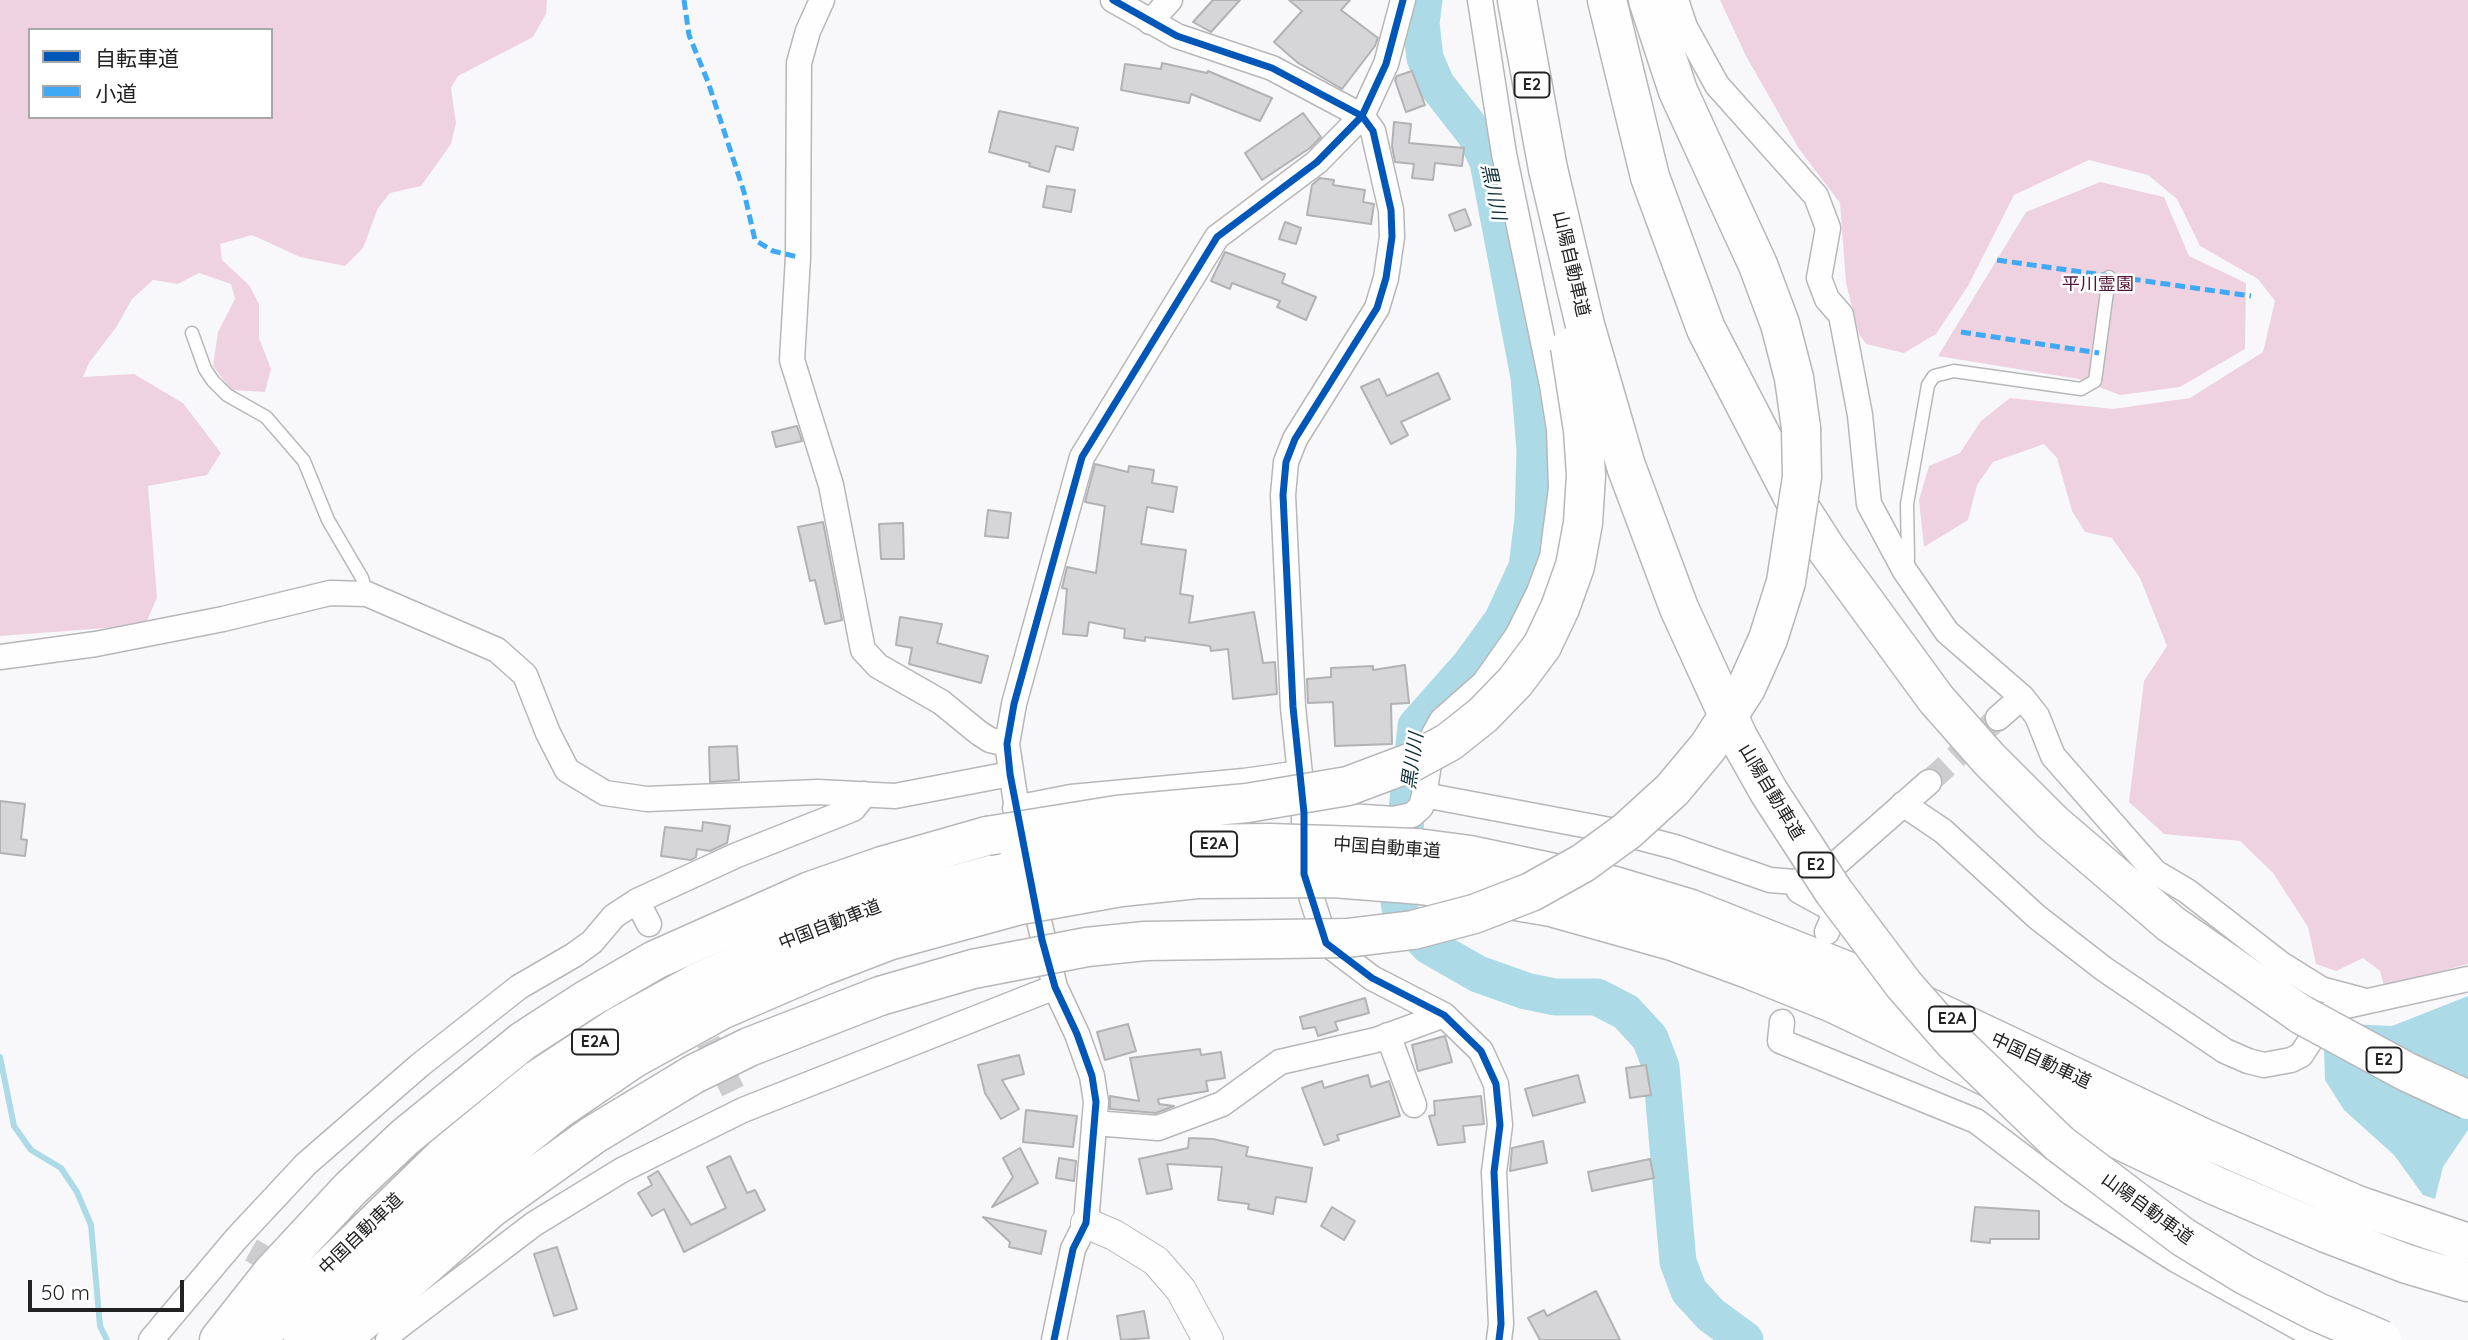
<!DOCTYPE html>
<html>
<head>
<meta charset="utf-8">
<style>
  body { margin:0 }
  #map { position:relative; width:2468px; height:1340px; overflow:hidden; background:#f8f8fb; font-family:Quicksand,"Noto Sans JP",sans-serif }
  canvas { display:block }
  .legend { position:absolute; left:28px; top:28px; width:245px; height:91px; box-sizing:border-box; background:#fff; border:2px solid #a7a7a7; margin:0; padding:9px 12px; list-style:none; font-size:21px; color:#222223 }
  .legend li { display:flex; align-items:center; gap:14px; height:35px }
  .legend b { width:35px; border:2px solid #a7a7a7 }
  .scale { position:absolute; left:28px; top:1280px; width:156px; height:32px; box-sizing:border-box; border:4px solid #222223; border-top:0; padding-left:9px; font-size:21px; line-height:24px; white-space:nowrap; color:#222223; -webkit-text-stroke:5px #fff; paint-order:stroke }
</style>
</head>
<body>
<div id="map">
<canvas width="2468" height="1340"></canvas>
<ul class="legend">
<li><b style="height:9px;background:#0057b8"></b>自転車道</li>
<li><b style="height:9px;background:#3fa9f5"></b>小道</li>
</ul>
<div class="scale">50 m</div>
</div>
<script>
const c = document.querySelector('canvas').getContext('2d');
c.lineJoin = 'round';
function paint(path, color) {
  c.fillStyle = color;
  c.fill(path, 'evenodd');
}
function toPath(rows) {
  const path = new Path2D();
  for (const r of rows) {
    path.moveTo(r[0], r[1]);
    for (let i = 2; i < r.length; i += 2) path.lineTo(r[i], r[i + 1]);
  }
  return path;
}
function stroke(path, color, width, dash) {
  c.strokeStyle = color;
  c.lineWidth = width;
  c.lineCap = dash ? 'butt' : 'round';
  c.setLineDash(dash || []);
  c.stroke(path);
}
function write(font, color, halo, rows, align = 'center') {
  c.font = font + ' Quicksand,"Noto Sans JP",sans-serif';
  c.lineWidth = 5;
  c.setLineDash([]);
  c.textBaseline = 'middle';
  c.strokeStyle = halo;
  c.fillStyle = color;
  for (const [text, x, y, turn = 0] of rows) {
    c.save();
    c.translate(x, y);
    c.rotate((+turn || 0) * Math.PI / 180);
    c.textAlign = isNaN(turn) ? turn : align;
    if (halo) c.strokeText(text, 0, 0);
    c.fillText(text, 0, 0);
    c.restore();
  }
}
const green = toPath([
  [0,0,547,0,546,14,533,37,458,76,451,88,456,123,451,144,421,186,390,193,378,208,363,248,345,266,300,257,252,235,220,244,222,260,249,285,259,304,259,338,271,369,265,392,231,390,213,366,218,332,235,299,231,284,199,273,178,284,153,280,132,299,117,326,89,363,83,377,134,374,183,403,221,453,207,475,148,486,157,598,145,625,0,636],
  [30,30,271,30,271,117,30,117],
  [1720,0,2468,0,2468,964,2384,986,2380,971,2363,958,2336,971,2316,964,2308,927,2273,873,2240,841,2164,834,2129,802,2144,681,2167,646,2140,578,2112,538,2085,532,2072,511,2057,458,2044,444,1993,462,1977,485,1968,520,1924,547,1919,500,1929,466,1960,453,1981,421,2010,398,2113,409,2190,398,2263,352,2275,301,2258,279,2200,246,2177,199,2148,175,2089,160,2014,195,1968,286,1936,334,1904,353,1866,344,1859,334,1846,283,1840,203,1799,149,1746,56],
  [2100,182,2164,197,2189,256,2246,283,2245,349,2180,387,2120,395,2078,379,1938,356,2026,212]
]);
const water = toPath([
  [2468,996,2468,1130,2443,1167,2435,1199,2423,1195,2394,1155,2344,1110,2325,1080,2324,1050,2349,1024,2392,1026]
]);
const stream = toPath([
  [0,1057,14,1126,31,1150,61,1168,77,1192,91,1225,100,1326,107,1340]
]);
const river = toPath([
  [1424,0,1421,23,1425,58,1436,84,1475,134,1488,162,1529,377,1535,450,1533,519,1527,567,1502,621,1470,665,1416,726,1398,894,1401,916,1429,946,1478,974,1526,991,1555,997,1597,997,1626,1012,1650,1038,1661,1067,1678,1262,1689,1291,1711,1315,1745,1340]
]);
const building = toPath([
  [1213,0,1240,0,1211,32,1193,22,1213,0],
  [1289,0,1350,0,1341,10,1378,38,1375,46,1342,89,1298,63,1274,42,1302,11,1289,0],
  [1162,63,1207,73,1208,71,1272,98,1260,121,1191,94,1189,103,1121,90,1125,64,1161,69,1162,63],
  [1412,71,1425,105,1406,112,1395,80,1397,76,1412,71],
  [999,111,1078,128,1073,150,1056,146,1049,172,1029,166,1030,163,989,152,999,111],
  [1303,113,1321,137,1310,148,1262,180,1245,153,1303,113],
  [1394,122,1411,124,1409,143,1464,148,1462,166,1435,163,1433,180,1412,178,1414,164,1395,162,1392,146,1394,122],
  [1320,178,1334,180,1333,185,1365,190,1363,202,1374,204,1371,224,1307,215,1312,185,1320,178],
  [1047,186,1075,190,1071,212,1043,207,1047,186],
  [1465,209,1471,225,1455,231,1449,215,1465,209],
  [1285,222,1301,228,1296,244,1279,239,1285,222],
  [1225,252,1285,274,1282,283,1316,297,1306,320,1277,307,1280,301,1232,283,1230,289,1211,281,1225,252],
  [1438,373,1450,399,1401,422,1408,435,1391,444,1361,387,1379,379,1387,396,1438,373],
  [797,426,802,441,776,447,772,432,797,426],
  [1095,464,1128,472,1129,466,1154,470,1152,483,1177,487,1173,512,1147,507,1141,544,1186,550,1180,594,1193,596,1189,623,1254,612,1263,663,1275,662,1277,694,1233,699,1228,649,1211,651,1210,646,1145,637,1145,641,1124,638,1125,629,1089,622,1087,636,1063,634,1067,589,1062,588,1067,567,1096,573,1105,506,1085,502,1095,464],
  [988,510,1011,513,1008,538,985,536,988,510],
  [823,522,842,620,825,624,815,580,810,581,798,527,823,522],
  [903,523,904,559,881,559,879,524,903,523],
  [900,617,942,624,937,643,988,656,981,683,909,664,912,648,896,645,900,617],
  [1405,665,1409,703,1391,704,1392,744,1335,746,1333,702,1308,703,1307,679,1331,677,1331,668,1373,666,1373,670,1405,665],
  [737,746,739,780,710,782,709,747,737,746],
  [0,801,25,804,21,839,27,840,25,856,0,853,0,801],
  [703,822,730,826,727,843,710,851,697,849,696,857,691,860,661,856,665,827,702,831,703,822],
  [1365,998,1369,1013,1335,1022,1338,1030,1318,1036,1315,1027,1303,1029,1300,1017,1365,998],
  [1128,1024,1136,1051,1105,1060,1097,1032,1128,1024],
  [1445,1036,1452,1062,1418,1071,1412,1045,1445,1036],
  [1200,1049,1201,1055,1221,1052,1225,1078,1206,1081,1208,1091,1158,1099,1159,1104,1174,1106,1156,1113,1110,1109,1110,1096,1139,1101,1130,1058,1200,1049],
  [1019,1055,1024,1074,1002,1080,1019,1109,1001,1119,985,1093,978,1065,1019,1055],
  [1646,1065,1651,1095,1630,1098,1626,1068,1646,1065],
  [1368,1075,1371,1087,1389,1081,1400,1116,1337,1135,1339,1140,1324,1145,1302,1088,1322,1081,1324,1088,1368,1075],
  [1578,1075,1585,1102,1533,1116,1525,1089,1578,1075],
  [1481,1096,1484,1124,1463,1126,1465,1142,1438,1145,1429,1116,1435,1115,1434,1101,1481,1096],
  [1026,1110,1077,1116,1073,1147,1023,1142,1026,1110],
  [1189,1138,1213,1139,1248,1147,1246,1156,1312,1168,1306,1202,1276,1197,1273,1214,1248,1209,1249,1204,1218,1200,1222,1167,1167,1164,1172,1189,1147,1194,1139,1159,1188,1148,1189,1138],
  [1543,1141,1547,1163,1510,1171,1512,1148,1543,1141],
  [1020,1148,1038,1183,992,1207,1013,1177,1003,1158,1020,1148],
  [730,1156,747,1193,755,1190,765,1210,684,1252,664,1209,652,1216,638,1193,652,1185,648,1177,658,1171,691,1225,726,1208,707,1167,730,1156],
  [1059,1158,1076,1161,1074,1181,1056,1178,1059,1158],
  [1650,1159,1654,1178,1592,1191,1588,1172,1650,1159],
  [1332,1207,1355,1221,1344,1240,1321,1226,1332,1207],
  [1975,1207,2039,1211,2039,1239,1990,1239,1990,1243,1971,1241,1975,1207],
  [983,1217,1046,1231,1041,1254,1009,1247,1010,1242,983,1217],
  [557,1247,577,1309,554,1316,534,1254,557,1247],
  [1596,1291,1620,1340,1540,1340,1528,1318,1544,1310,1547,1316,1596,1291],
  [1144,1311,1149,1338,1121,1340,1117,1316,1144,1311]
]);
const minorTunnel = toPath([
  [1929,782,1998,718],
  [692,1009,733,1091],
  [251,1250,290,1272]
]);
const service = toPath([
  [192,333,205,369,213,381,227,395,266,417,304,461,328,520,362,578,367,594],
  [1904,562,1908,559,1907,504,1928,385,1934,376,1954,371,2081,389,2095,381,2109,277]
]);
const minor = toPath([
  [822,0,808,31,799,63,798,257,792,360,831,485,863,650,878,666,941,702,979,733,990,740,1007,744],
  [1113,0,1177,36,1272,68,1362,116,1373,131,1391,210,1392,237,1386,278,1377,308,1295,439,1286,462,1283,495,1293,707,1304,813,1304,874,1326,943,1372,978,1444,1015,1481,1051,1496,1084,1500,1125,1494,1172,1501,1324,1499,1340],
  [1676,0,1685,27,1717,85,1816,196,1828,228,1819,278,1827,299,1841,315,1860,415,1869,504,1905,571,1947,632,2022,697],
  [1150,22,1170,0],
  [0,657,96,644,223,619,330,593,367,594,497,650,525,675,548,733,567,770,605,793,647,799,818,792,895,796,1010,774],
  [1998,718,2022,697,2037,716,2053,756,2155,872,2187,891,2281,964,2321,989,2362,1000],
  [1424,795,1434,734,1442,720,1484,683,1517,636,1539,592,1552,557,1561,488,1559,429,1552,385,1504,154,1480,0],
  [1903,804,1943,831,2037,917,2104,969,2225,1051,2248,1061,2264,1065,2291,1060,2301,1055,2327,1015,2337,1008,2468,979],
  [1015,808,1071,797,1244,781,1300,773],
  [1304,813,1394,819,1412,815,1421,807,1424,795,1610,830,1675,847,1770,880,1795,882,1830,869,1929,782],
  [1022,842,1007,744,1014,704,1082,457,1217,237,1317,162,1362,116,1386,64,1403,0],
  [1795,882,1799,891,1830,908,1833,918,1827,932],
  [1031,888,1055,987,1077,1034,1092,1076,1096,1102,1086,1223,1073,1249,1054,1340],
  [637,901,649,924],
  [1782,1022,1780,1041,1976,1121,2071,1193,2176,1260,2321,1340],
  [1388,1035,1414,1105],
  [1094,1123,1158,1128,1222,1104,1280,1062,1376,1040,1444,1015],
  [151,1340,236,1239,306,1164,420,1065,519,987,574,955,592,942,614,916,637,901,737,855,853,809,865,794],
  [388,1340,393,1331,534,1224,622,1170,743,1110,1055,987]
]);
const tertiary = toPath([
  [1086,1223,1114,1235,1156,1261,1181,1290,1208,1340]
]);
const motorway = toPath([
  [1517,0,1548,169],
  [1607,0,1650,177,1706,329,1793,497,1827,550,1936,699,1989,759,2053,823,2171,924,2302,1015],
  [1648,0,1678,91,1758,265,1780,324,1794,378,1801,428],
  [1417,848,1470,855,1611,885,1691,909,1870,980,2201,1137,2357,1205,2468,1243],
  [1422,885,1551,907,1672,941,1751,970,1833,1003,2214,1185,2326,1233,2407,1264,2468,1282],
  [219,1340,272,1273,350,1189,405,1137,523,1041,586,1000,655,960,810,891,882,866,987,836],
  [255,1340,442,1158,538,1079,617,1027,699,982,817,929,881,905,1012,869],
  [303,1340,399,1246,483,1170,559,1109,634,1058,721,1010,823,966,888,941,1020,905],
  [341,1340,491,1208,593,1135,694,1074,749,1047,880,996]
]);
const motorwayBridge = toPath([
  [1548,169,1585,325,1626,466,1679,608,1738,737,1769,792,1834,892,1904,985,1953,1041,2060,1144,2183,1237,2245,1275,2317,1312,2382,1340],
  [987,836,1117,815,1247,803,1348,786,1412,762,1449,742,1483,715,1515,682,1542,646,1560,608,1575,566,1583,523,1586,475,1583,430,1570,347],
  [1012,869,1123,851,1195,844,1269,843,1417,848],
  [1020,905,1121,887,1197,879,1333,878,1422,885],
  [880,996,973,969,1087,947,1145,941,1347,938,1413,930,1474,914,1531,892,1583,863,1627,831,1672,790,1708,747,1746,688,1768,639,1786,582,1802,477,1801,428],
  [2302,1015,2407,1072,2468,1100]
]);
const quiet = toPath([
  [684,0,689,35,708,82,744,192,755,240,773,251,798,257],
  [1997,260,2251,296],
  [1961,332,2099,353]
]);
const cycleway = toPath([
  [1113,0,1177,36,1272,68,1362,116,1373,131,1391,210,1392,237,1386,278,1377,308,1295,439,1286,462,1283,495,1293,707,1304,813,1304,874,1326,943,1372,978,1444,1015,1481,1051,1496,1084,1500,1125,1494,1172,1501,1324,1499,1340],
  [1054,1340,1073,1249,1086,1223,1096,1102,1092,1076,1077,1034,1055,987,1042,940,1010,774,1007,744,1014,704,1082,457,1217,237,1317,162,1362,116,1386,64,1403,0]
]);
const shields = [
  [1532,85,35],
  [1214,844,46],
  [1816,865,35],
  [1952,1019,46],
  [595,1042,46],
  [2384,1060,35]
];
const shieldNames = [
  ["E2",1532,85],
  ["E2A",1214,844],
  ["E2",1816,865],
  ["E2A",1952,1019],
  ["E2A",595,1042],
  ["E2",2384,1060]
];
const streetNames = [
  ["山陽自動車道",1571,264,77],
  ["山陽自動車道",1771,792,59],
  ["中国自動車道",1387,848,4],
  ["中国自動車道",830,925,-21],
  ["中国自動車道",2041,1061,25],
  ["山陽自動車道",2147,1209,36],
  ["中国自動車道",361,1234,-44]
];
const parkNames = [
  ["平川霊園",2098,285]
];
const waterNames = [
  ["黒川川",1493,192,78],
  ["黒川川",1413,761,-82]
];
paint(green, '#efd2e0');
paint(water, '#acdbe7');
stroke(stream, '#acdbe7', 6);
stroke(river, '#acdbe7', 37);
paint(building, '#d6d5d8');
stroke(building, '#b2b2b4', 2);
stroke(minorTunnel, '#cdcdd0', 24, [24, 12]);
stroke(service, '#b7b7b9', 15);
stroke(minor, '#b7b7b9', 27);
stroke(tertiary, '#b7b7b9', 32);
stroke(motorway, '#b7b7b9', 41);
stroke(service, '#fefefe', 12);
stroke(minor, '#fefefe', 24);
stroke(tertiary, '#fefefe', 30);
stroke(motorway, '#fefefe', 38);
stroke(motorwayBridge, '#b7b7b9', 41, []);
stroke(motorwayBridge, '#fefefe', 38);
stroke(quiet, '#3fa9f5', 5, [10, 5]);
stroke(cycleway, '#0057b8', 7);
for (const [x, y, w] of shields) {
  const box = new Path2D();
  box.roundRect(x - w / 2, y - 12.5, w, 25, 5);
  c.fillStyle = '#fff';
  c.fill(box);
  stroke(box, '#222223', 2);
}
write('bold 16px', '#222223', null, shieldNames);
write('18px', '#222223', '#fff', streetNames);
write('18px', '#511235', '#fff', parkNames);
write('italic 19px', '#103138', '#fff', waterNames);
</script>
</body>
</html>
